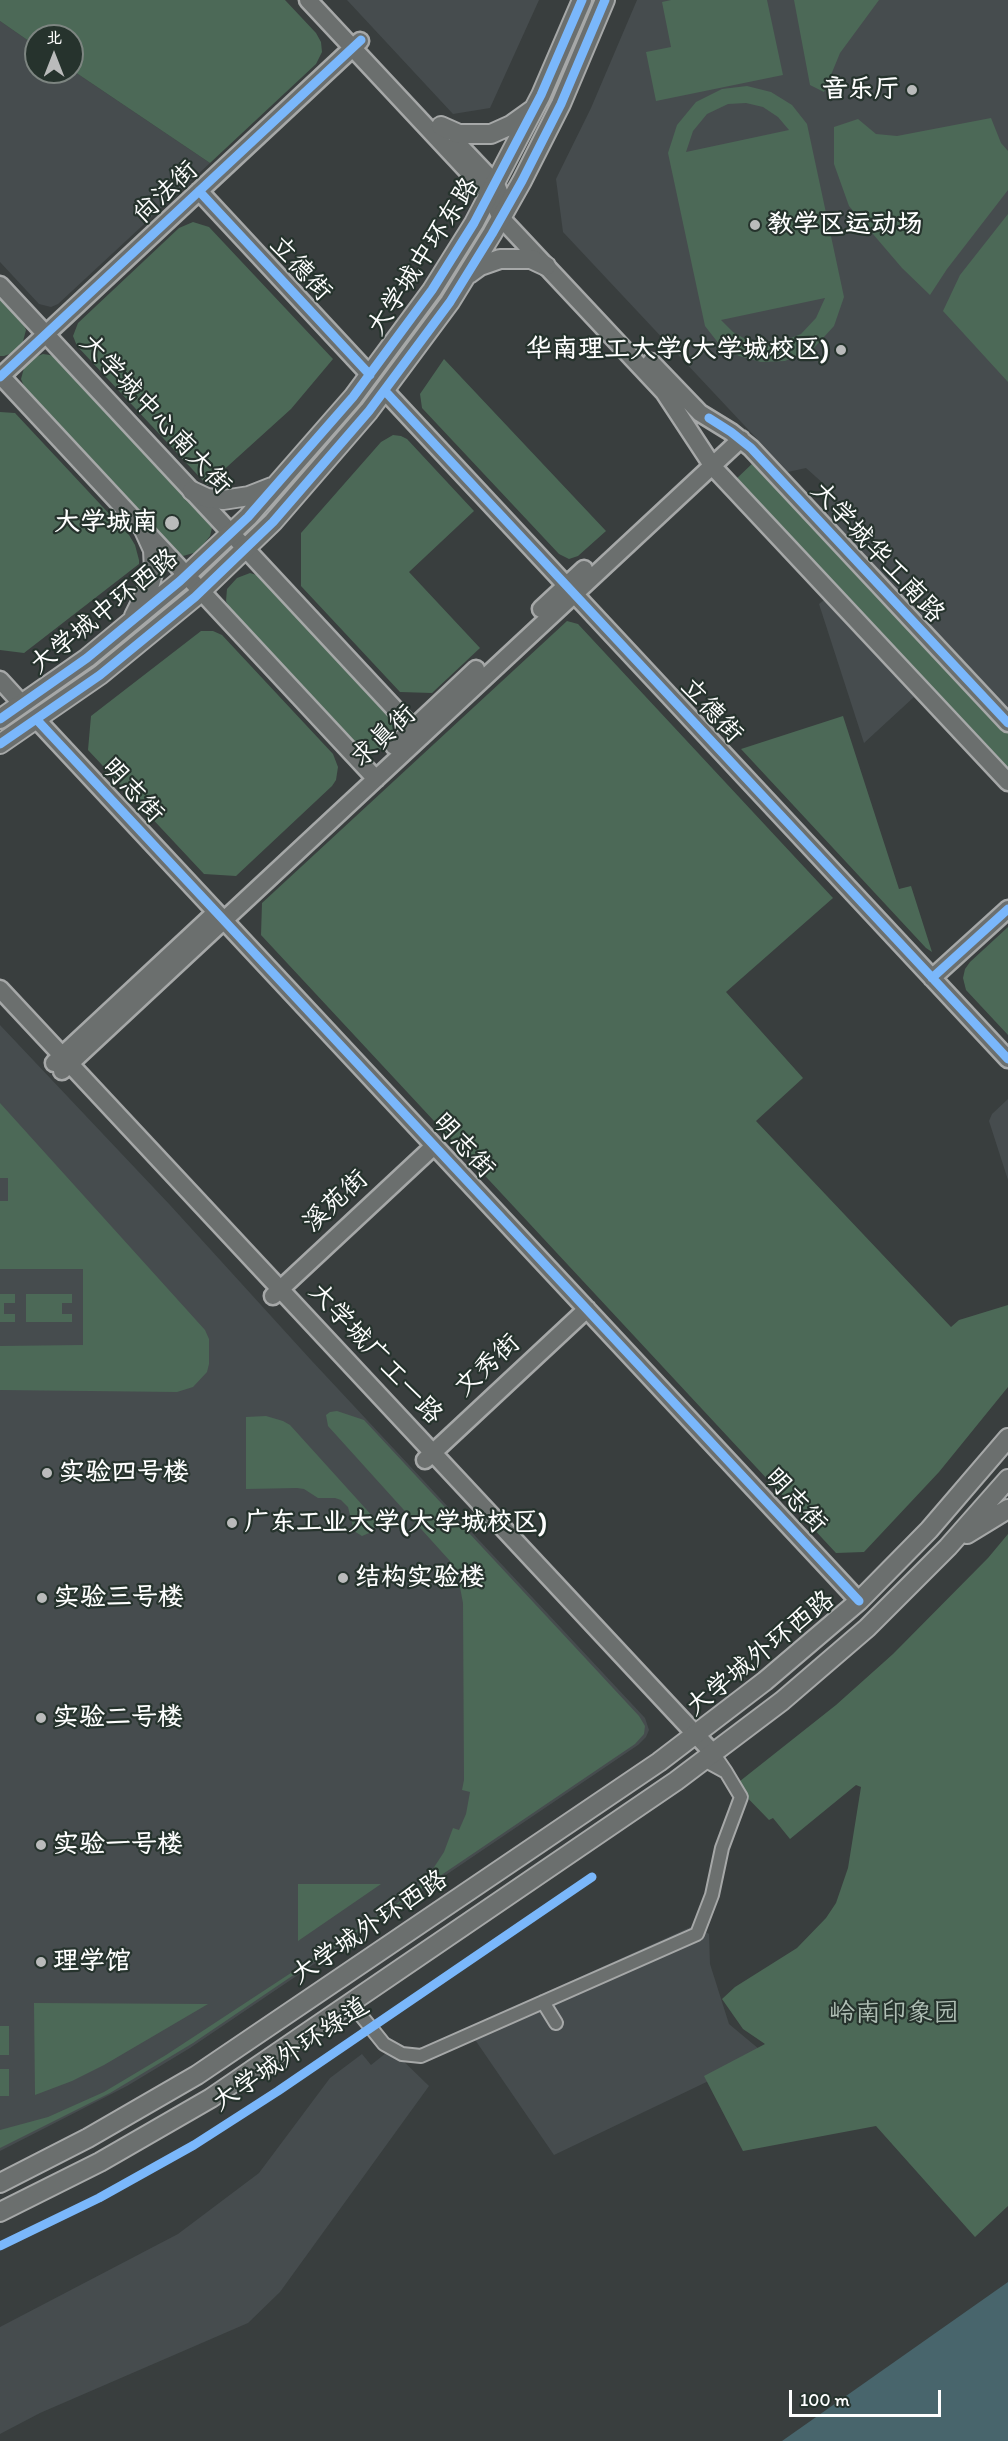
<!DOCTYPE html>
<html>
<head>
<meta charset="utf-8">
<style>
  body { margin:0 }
  #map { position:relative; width:1008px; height:2441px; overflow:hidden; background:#393e3e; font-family:Itim,"LXGW WenKai TC",sans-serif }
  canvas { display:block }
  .north { position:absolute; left:24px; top:24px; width:60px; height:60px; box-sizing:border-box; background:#26332d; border:2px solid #7d8581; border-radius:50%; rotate:0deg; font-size:16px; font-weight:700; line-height:24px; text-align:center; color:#fff }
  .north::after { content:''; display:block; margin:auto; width:21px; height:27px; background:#babbbb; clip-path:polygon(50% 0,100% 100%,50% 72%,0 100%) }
  .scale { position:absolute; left:789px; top:2390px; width:152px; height:27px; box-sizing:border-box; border:3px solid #fff; border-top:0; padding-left:8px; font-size:18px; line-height:21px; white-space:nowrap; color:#fff; -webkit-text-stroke:4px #26332d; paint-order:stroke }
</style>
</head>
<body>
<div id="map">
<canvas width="1008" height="2441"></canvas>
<div class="north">北</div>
<div class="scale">100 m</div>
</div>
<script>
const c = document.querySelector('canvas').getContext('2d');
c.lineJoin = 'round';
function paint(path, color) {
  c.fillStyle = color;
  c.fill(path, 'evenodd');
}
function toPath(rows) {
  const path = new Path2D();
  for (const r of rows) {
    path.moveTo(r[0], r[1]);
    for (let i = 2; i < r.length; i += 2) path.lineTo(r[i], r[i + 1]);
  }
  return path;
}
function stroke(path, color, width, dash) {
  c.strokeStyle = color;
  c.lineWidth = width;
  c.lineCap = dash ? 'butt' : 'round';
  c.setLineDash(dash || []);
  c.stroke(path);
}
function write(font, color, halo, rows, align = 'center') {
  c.font = font + ' Itim,"LXGW WenKai TC",sans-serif';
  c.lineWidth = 4.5;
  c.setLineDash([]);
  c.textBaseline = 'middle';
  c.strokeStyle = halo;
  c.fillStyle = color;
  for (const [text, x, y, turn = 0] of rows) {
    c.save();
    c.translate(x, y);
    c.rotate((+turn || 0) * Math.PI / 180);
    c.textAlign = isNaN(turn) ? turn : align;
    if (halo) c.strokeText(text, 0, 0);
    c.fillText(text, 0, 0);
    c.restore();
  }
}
const built = toPath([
  [347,0,539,0,490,108,453,114],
  [637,0,1008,0,1008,708,828,515,825,485,806,468,788,472,563,232,556,179,591,108],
  [0,21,36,46,36,72,72,72,72,70,210,163,58,304,51,307,39,304,0,262],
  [824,600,914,697,864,743,819,604],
  [0,1025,170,1205,311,1360,645,1718,649,1730,646,1737,638,1745,190,2048,127,2086,0,2151],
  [1008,1099,1008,1180,989,1121,992,1114],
  [695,1925,709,1934,710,1964,729,2024,765,2054,554,2155,467,2028],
  [391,2049,429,2086,280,2292,248,2323,40,2413,0,2434,0,2327,178,2234,259,2173,330,2078,362,2054,371,2065]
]);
const green = toPath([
  [0,0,285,0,316,33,321,42,322,52,316,64,210,163,72,70,72,36,36,36,36,46,0,21],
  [671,0,767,0,783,75,656,101,646,52,671,47,662,2],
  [794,0,879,0,840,53,824,92,810,85],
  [747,86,771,92,792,105,807,124,844,297,834,326,813,349,785,361,761,362,739,356,719,344,705,326,668,153,677,125,696,102,722,89],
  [746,103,763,107,778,117,789,130,686,152,693,131,707,114,728,104],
  [825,298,816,318,801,334,781,342,764,343,747,340,733,332,721,320],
  [991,118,1001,143,1008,151,1008,190,947,269,930,295,902,268,849,206,834,164,834,127,858,119,876,134,897,136],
  [1008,214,1008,382,943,311,960,275],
  [193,222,209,227,333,359,291,409,207,485,77,346,73,336,78,323,179,228],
  [0,296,21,319,26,330,22,345,15,352,4,356,0,356],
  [43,354,50,355,61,361,208,518,212,528,210,536,197,552,183,556,175,551,26,391,21,379,24,368,30,359],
  [444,359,606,531,578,556,569,559,559,554,422,408,420,394],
  [0,412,15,413,129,535,135,545,139,560,139,564,24,653,0,650],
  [393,435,401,436,407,439,474,511,409,572,480,648,432,693,400,692,301,586,301,533,381,442],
  [756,460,1008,730,1008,777,733,482],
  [250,573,260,576,397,721,396,735,381,750,370,753,361,748,230,609,226,601,227,589,237,578],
  [567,621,578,624,833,898,726,992,803,1078,756,1121,951,1327,959,1320,1008,1305,1008,1387,939,1472,864,1552,836,1553,261,935,262,903],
  [201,631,213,631,222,635,333,754,338,767,336,780,332,786,236,876,204,874,88,750,91,716],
  [843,716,899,889,911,886,932,952,926,948,741,749],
  [1008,927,1008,1035,966,990,963,978,965,969,970,962],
  [0,1103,205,1330,209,1339,209,1364,207,1372,193,1387,177,1392,0,1390,0,1346,83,1345,83,1269,0,1269,0,1201,8,1201,8,1178,0,1178],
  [0,1294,15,1294,15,1303,4,1303,4,1314,15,1314,15,1322,0,1322],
  [26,1294,72,1294,72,1303,62,1303,62,1314,72,1314,72,1322,26,1322],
  [337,1411,364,1420,639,1716,645,1726,644,1734,635,1744,193,2043,110,2093,0,2148,0,2130,48,2117,104,2092,166,2055,396,1904,415,1890,429,1875,444,1852,453,1828,459,1830,466,1814,470,1792,462,1790,464,1780,463,1603,458,1577,450,1561,328,1426,326,1415,330,1412],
  [266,1416,283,1421,290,1425,375,1519,374,1531,362,1536,354,1531,348,1507,341,1500,335,1498,318,1498,304,1489,297,1488,246,1489,246,1417],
  [1008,1534,1008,2206,975,2237,876,2126,743,2151,704,2076,765,2044,743,2029,722,1999,735,1987,797,1948,826,1918,836,1903,848,1868,861,1787,856,1785,790,1839,773,1818,769,1820,735,1785,836,1705,893,1654,988,1558],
  [298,1884,381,1884,298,1941],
  [34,2003,208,2004,104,2065,72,2081,35,2095],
  [0,2026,9,2026,9,2055,0,2055],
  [0,2069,9,2069,9,2096,0,2096]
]);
const water = toPath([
  [1008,2282,1008,2441,782,2441]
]);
const street = toPath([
  [704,1760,726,1772,713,1753],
  [543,2002,556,2023],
  [351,2003,384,2044,402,2054,421,2056,697,1934,712,1895,722,1848,741,1797,726,1772]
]);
const secondary = toPath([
  [308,0,490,195,501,218,664,392,714,468,1008,782],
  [457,143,496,184,500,194],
  [199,191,370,375],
  [0,285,421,737],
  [651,362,700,413,731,432,751,448,1008,723],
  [0,375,376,779],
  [0,377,360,41],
  [385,391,1008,1059],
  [541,609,584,569],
  [0,680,22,704],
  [37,720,859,1601],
  [394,746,476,669],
  [932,978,1008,909],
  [0,989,713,1753],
  [54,1063,213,915],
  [62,1071,741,439],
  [273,1296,434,1146],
  [425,1460,587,1309]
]);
const primary = toPath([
  [441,126,459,134,491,134,511,125,532,110],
  [469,274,480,266,500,259,531,259,546,266],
  [192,491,207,498,223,500,249,496,272,487],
  [134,616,150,584,154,570,153,550,143,528],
  [0,719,87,658,180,581,248,517,353,397,432,290,474,223,541,95,582,0],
  [0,744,100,675,195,597,273,522,369,411,450,302,492,234,522,181,561,104,605,0],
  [967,1534,1008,1509],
  [0,2183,88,2138,197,2075,659,1762,765,1681,859,1601,929,1530,1008,1438],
  [0,2212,100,2162,211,2098,676,1781,782,1701,867,1628,948,1547,1008,1479]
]);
const cycleway = toPath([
  [199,191,370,375],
  [0,377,361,40],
  [385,391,1008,1059],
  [709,418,731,432,751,448,1008,723],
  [0,719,87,658,180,581,248,517,353,397,432,290,474,223,541,95,582,0],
  [37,720,859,1601],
  [0,744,100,675,195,597,273,522,369,411,450,302,492,234,522,181,561,104,605,0],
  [932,978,1008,909],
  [0,2246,99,2198,194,2145,278,2091,592,1877]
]);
const markers = [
  [912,90,6,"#babbbb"],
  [755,225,6,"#babbbb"],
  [841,350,6,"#babbbb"],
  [172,523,8,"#babbbb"],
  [47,1473,6,"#babbbb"],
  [232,1523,6,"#babbbb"],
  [343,1578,6,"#babbbb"],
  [42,1598,6,"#babbbb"],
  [41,1718,6,"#babbbb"],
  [41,1845,6,"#babbbb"],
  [41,1962,6,"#babbbb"]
];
const poiNames = [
  ["音乐厅",900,90,"right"],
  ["教学区运动场",767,225],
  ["华南理工大学(大学城校区)",829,350,"right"],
  ["大学城南",158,523,"right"],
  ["实验四号楼",59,1473],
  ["广东工业大学(大学城校区)",244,1523],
  ["结构实验楼",355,1578],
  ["实验三号楼",54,1598],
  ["实验二号楼",53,1718],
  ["实验一号楼",53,1845],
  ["理学馆",53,1962]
];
const streetNames = [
  ["尚法街",166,193,-43],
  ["大学城中环东路",424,257,-57],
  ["立德街",300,269,47],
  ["大学城中心南大街",155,415,47],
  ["大学城华工南路",877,553,47],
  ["大学城中环西路",105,612,-39],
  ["立德街",711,711,47],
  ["求真街",384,737,-43],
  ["明志街",132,791,47],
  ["明志街",463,1146,47],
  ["溪苑街",336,1202,-43],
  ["大学城广工一路",375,1354,47],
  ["文秀街",488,1366,-43],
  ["明志街",795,1501,47],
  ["大学城外环西路",761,1654,-39],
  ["大学城外环西路",370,1928,-34],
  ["大学城外环绿道",291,2055,-34]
];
const parkNames = [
  ["岭南印象园",894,2014]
];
paint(built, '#464c4e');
paint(green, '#4c6957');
paint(water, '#48656c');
stroke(street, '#a6a8a8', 16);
stroke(secondary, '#a6a8a8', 21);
stroke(primary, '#a6a8a8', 22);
stroke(street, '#6b6f6e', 12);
stroke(secondary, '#6b6f6e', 16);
stroke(primary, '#6b6f6e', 18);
stroke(cycleway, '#7ab7fb', 9);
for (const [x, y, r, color] of markers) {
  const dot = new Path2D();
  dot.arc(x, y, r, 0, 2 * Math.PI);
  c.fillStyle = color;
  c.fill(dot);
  stroke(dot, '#26332d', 2);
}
write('bold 26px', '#fff', '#26332d', poiNames, 'left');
write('26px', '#fff', '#26332d', streetNames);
write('26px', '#b0bfb5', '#26332d', parkNames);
</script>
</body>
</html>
